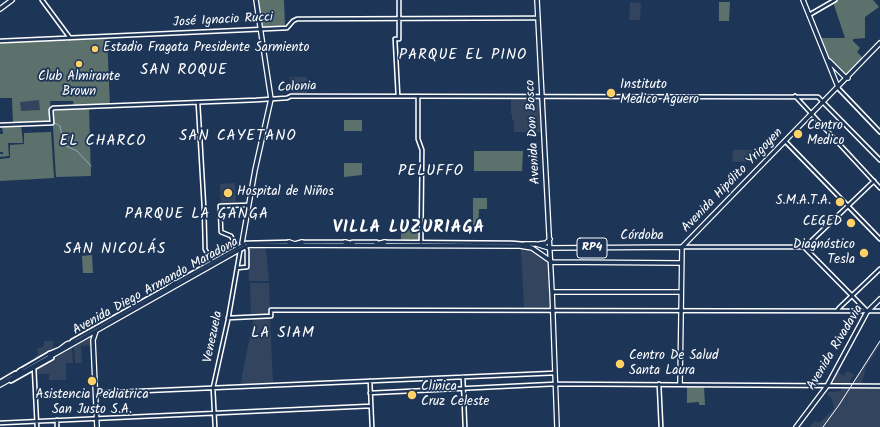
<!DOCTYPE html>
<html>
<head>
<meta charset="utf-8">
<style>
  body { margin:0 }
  canvas { display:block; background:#1d3557 }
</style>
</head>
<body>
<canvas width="880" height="427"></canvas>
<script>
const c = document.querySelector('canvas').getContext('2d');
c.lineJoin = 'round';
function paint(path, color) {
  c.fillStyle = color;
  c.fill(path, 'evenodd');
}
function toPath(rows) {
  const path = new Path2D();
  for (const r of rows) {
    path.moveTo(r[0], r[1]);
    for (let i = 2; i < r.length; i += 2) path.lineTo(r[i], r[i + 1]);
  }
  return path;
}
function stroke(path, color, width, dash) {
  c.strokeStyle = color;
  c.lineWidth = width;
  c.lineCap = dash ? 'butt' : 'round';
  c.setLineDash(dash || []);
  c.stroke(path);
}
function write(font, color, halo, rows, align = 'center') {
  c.font = font + ' Kalam,sans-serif';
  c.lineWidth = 3.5;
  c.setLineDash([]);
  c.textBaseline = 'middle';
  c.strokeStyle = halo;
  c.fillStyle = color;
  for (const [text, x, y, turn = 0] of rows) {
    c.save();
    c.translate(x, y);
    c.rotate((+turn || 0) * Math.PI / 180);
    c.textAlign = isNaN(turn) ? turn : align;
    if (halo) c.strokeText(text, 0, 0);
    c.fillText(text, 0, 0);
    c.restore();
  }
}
const built = toPath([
  [630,2,641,3,640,20,629,20],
  [290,77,307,77,307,93,291,93],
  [49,96,51,119,49,122,13,123,12,98],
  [511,97,541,98,543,132,514,132,514,120,512,120,512,114,511,114],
  [733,150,752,150,752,162,732,162],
  [235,183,236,204,221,205,220,184],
  [248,248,266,248,269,281,249,281],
  [527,248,531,249,548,263,552,309,540,310,538,308,524,308,521,249],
  [250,283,269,283,270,316,251,316],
  [254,317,270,317,273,383,240,386],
  [88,338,92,340,92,345,81,346,82,363,75,363,74,347],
  [880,339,880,345,866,367,861,387,880,387,880,427,809,427,815,421,819,423,834,409,832,399,827,394,829,392,841,391,842,387,850,387],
  [44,341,53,341,53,350,36,360,35,356,38,356,37,348,43,347],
  [71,348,72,349,73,363,66,363,66,380,49,380,49,374,36,374,36,368],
  [847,371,854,375,848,385,831,385,837,372,844,376]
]);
const green = toPath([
  [257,0,284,0,285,27,261,28],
  [836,0,873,0,879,7,865,17,865,38,853,39,853,41,860,48,857,52,863,58,846,75,845,75,830,60,821,38,845,38,833,2],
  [719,2,730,2,729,21,719,21],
  [106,37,107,38,110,106,74,107,73,101,50,101,51,119,49,122,13,123,12,98,0,98,0,42],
  [39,100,40,110,21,111,20,102],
  [89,108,91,176,56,177,52,111],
  [344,120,362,120,362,131,344,131],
  [21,125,23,143,8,143,9,156,0,157,0,154,3,154,3,152,0,152,0,134,3,134,2,126],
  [51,132,54,178,0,181,0,159,10,158,10,145,24,144,24,133],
  [474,151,523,151,522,171,474,171],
  [344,163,362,163,362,175,344,177],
  [473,198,487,198,487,209,479,209,478,229,473,228],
  [401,225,408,226,409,229,420,229,420,241,412,241,411,239,410,239,410,241,401,241],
  [92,255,93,273,83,273,82,256],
  [687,386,704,386,705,405,699,405,699,402,687,403]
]);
const stream = toPath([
  [55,123,60,126,64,145,77,151,91,166]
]);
const minor = toPath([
  [42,0,70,38],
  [809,15,835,0],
  [0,41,287,28,293,21,297,19,538,18],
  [838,88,880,132],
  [398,96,395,39,399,39,399,0],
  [418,96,418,139,422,150,421,243],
  [795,96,880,188],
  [198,103,204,207,205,245,205,249,212,262],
  [0,125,52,123,51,110,53,108,256,100,287,98,291,96,818,97,880,160],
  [785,141,880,239],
  [302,242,345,242],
  [352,242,377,242],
  [384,242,512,243,524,244],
  [237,247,231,236,221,232,220,206,248,205],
  [682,247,805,247],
  [805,247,874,181],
  [805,248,866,310],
  [237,268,247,267,247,250,245,246],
  [175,283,246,243,289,242],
  [837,311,839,308,880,269],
  [228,318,271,316,271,310,880,311],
  [72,341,170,286],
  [34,367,37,427],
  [19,371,50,353],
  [463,377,465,427],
  [11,381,52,358],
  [370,381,372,427],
  [0,382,15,373],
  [659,384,661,427],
  [96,393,555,373],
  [370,393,555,384,880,386],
  [57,420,57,427],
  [0,423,371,406],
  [215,427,213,388,228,320,240,251]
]);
const major = toPath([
  [537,0,552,292],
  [803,0,838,87],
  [0,9,12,0],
  [829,61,845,77,848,78],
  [289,242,295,244,302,242],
  [345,242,353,244],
  [243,244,242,243,255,170,271,99,256,0],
  [376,244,385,242],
  [525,244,536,244,549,248,682,247],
  [539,244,546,243,550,239],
  [682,247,880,43],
  [169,287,175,283],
  [552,290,557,427],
  [552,292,681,292],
  [96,331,93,340,97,427],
  [59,350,67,344,74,342],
  [49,354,58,350],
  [14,376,21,370],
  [680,384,682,247],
  [0,385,239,250,249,245,520,246,532,248,552,262,681,263],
  [796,427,827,386,867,312,880,299]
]);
const rail = toPath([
  [823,427,839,405,880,341]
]);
const markers = [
  [95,49,4,"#ffd166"],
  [79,64,4,"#ffd166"],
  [611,93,5,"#ffd166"],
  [798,134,5,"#ffd166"],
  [228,193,5,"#ffd166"],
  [840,202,5,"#ffd166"],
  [851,223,5,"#ffd166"],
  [864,253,5,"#ffd166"],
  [620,364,5,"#ffd166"],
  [92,381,5,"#ffd166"],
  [412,395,5,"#ffd166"]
];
const shields = [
  [592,248,30]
];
const shieldNames = [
  ["RP4",592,248]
];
const streetNames = [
  ["José Ignacio Rucci",223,21,-3],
  ["Colonia",297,88,-3],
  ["Avenida Don Bosco",534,132,-93],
  ["Avenida Hipólito Yrigoyen",733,181,-46],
  ["Córdoba",642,237],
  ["Avenida Diego Armando Maradona",156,287,-29],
  ["Venezuela",214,337,-78],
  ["Avenida Rivadavia",836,348,-59]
];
const poiNames = [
  ["Estadio Fragata Presidente Sarmiento",103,49],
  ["Club Almirante",79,78,"center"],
  ["Brown",79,93,"center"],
  ["Instituto",620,86],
  ["Medico Aguero",620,101],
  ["Centro",807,127],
  ["Medico",807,142],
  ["Hospital de Niños",237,193],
  ["S.M.A.T.A.",831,202,"right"],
  ["CEGED",842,223,"right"],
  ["Diagnóstico",855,246,"right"],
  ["Tesla",855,261,"right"],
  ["Centro De Salud",629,357],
  ["Santa Laura",629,372],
  ["Clinica",421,388],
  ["Cruz Celeste",421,403],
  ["Asistencia Pediatrica",92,396,"center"],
  ["San Justo S.A.",92,411,"center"]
];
const quarterNames = [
  ["PARQUE EL PINO",463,56],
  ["SAN ROQUE",184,71],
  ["SAN CAYETANO",238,137],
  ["EL CHARCO",103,142],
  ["PELUFFO",431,172],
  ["PARQUE LA GANGA",197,215],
  ["SAN NICOLÁS",115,250],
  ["LA SIAM",283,334]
];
const districtNames = [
  ["VILLA LUZURIAGA",409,229]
];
paint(built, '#33445e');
paint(green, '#5c706c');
stroke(stream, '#8faab9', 1);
stroke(minor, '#fff', 5.5);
stroke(major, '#fff', 6);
stroke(minor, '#1d3557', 2.5);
stroke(major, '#1d3557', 3.5);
stroke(rail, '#fff', 1);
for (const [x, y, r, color] of markers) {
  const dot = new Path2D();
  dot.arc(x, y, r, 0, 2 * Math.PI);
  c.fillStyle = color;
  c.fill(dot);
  stroke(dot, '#1d3557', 1.5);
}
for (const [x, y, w] of shields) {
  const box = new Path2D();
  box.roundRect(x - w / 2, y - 10, w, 20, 3);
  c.fillStyle = '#1d3557';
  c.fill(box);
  stroke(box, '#fff', 1);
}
write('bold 12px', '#fff', null, shieldNames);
write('13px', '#fff', '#1d3557', streetNames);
write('13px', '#fff', '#1d3557', poiNames, 'left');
c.letterSpacing = '1px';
write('15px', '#fff', '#1d3557', quarterNames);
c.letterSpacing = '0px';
c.letterSpacing = '1px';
write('bold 17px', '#fff', '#1d3557', districtNames);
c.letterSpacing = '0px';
</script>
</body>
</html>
